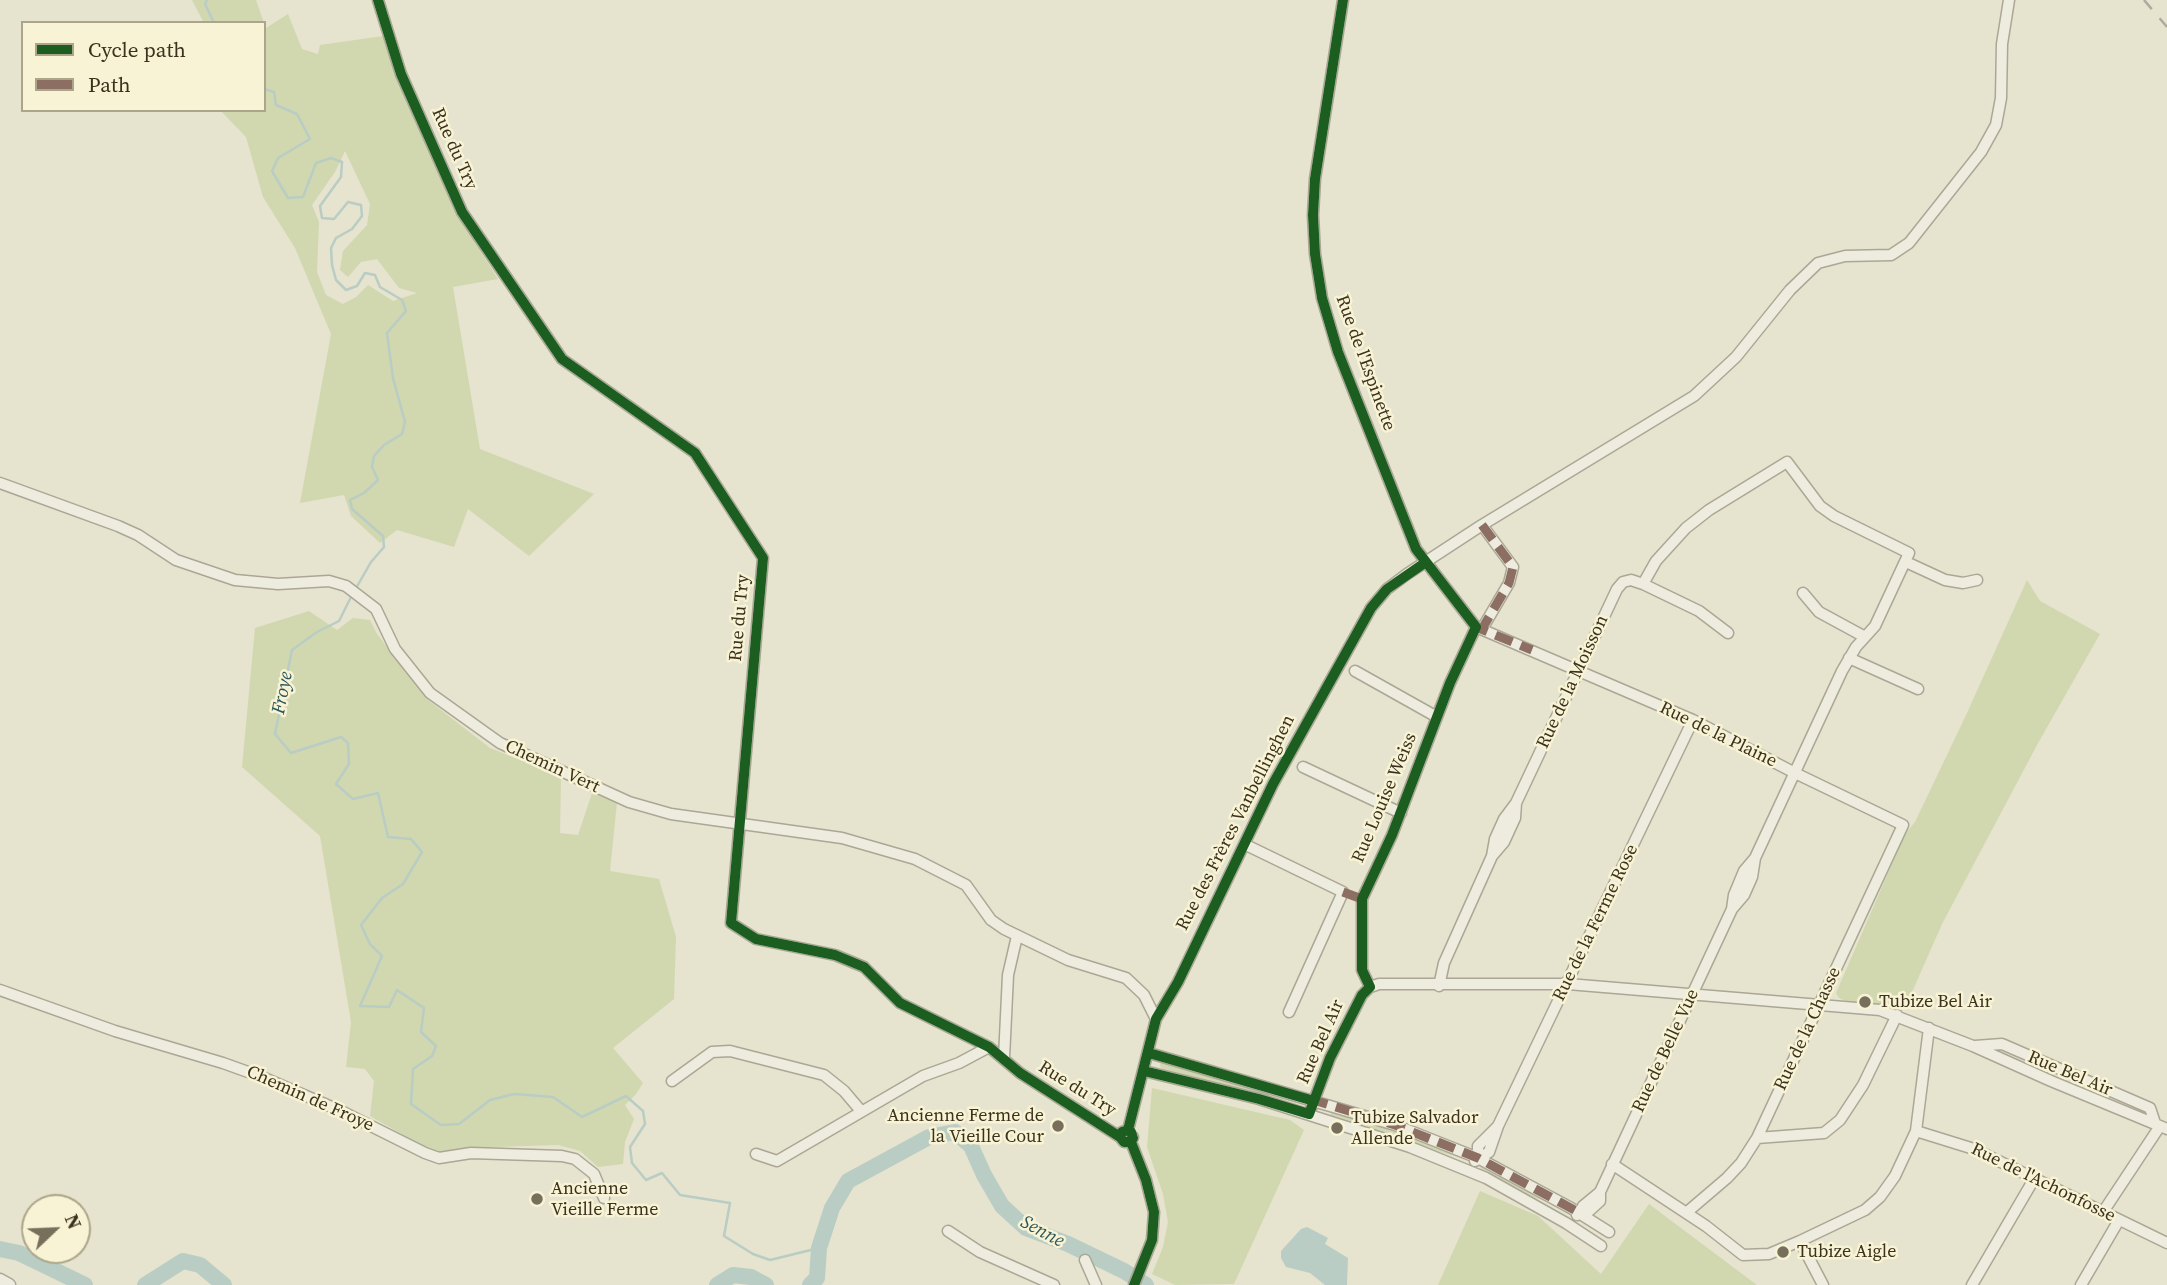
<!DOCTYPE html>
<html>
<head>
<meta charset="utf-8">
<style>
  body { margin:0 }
  #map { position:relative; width:2167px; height:1285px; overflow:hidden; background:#e6e3ce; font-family:"Source Serif 4",serif }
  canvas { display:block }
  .legend { position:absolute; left:21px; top:21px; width:245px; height:91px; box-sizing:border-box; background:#f7f3d4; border:2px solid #aca58b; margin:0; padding:9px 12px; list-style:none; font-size:21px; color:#3b311e }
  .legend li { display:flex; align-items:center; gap:14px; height:35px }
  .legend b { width:35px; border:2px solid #aca58b }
  .north { position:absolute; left:21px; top:1194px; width:70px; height:70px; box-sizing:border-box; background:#f7f3d4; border:2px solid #aca58b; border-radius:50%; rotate:67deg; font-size:19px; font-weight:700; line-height:28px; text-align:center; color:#3b311e }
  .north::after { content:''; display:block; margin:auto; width:24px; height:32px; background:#776f5c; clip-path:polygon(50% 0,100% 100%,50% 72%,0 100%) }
</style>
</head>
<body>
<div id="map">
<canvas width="2167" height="1285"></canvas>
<ul class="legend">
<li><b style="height:9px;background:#1b5e20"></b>Cycle path</li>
<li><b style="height:9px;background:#8d6e63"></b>Path</li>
</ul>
<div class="north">N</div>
</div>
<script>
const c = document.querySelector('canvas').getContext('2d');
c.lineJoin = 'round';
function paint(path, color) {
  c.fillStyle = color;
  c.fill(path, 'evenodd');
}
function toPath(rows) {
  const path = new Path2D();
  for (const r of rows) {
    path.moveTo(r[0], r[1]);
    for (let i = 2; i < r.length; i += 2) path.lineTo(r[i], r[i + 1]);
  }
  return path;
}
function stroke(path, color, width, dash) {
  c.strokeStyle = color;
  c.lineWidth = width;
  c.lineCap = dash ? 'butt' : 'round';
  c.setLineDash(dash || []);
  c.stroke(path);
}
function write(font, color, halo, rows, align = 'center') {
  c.font = font + ' "Source Serif 4",serif';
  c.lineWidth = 5;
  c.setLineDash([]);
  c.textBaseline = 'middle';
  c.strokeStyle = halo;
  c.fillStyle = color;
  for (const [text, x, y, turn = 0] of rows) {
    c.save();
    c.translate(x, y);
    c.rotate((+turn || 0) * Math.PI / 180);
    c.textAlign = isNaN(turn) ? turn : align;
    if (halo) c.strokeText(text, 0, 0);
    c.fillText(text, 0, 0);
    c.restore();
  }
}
const green = toPath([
  [192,0,256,0,264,23,204,23],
  [288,14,302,49,318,54,320,45,383,36,394,70,460,218,498,279,453,287,480,449,594,494,529,556,468,509,454,547,397,530,380,543,351,516,344,495,300,503,331,334,295,248,263,197,246,137,220,110,264,110,264,24,266,28],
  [345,151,370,204,367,225,343,251,340,270,348,277,361,262,377,259,399,288,417,293,393,301,368,285,356,297,343,304,326,295,317,272,319,222,312,205,335,172],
  [2027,580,2040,601,2100,634,2037,745,1942,924,1905,1008,1850,1003,1839,998,1836,993,1905,834,1915,822,1967,713],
  [309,611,337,630,353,618,370,620,377,634,428,700,490,748,561,776,560,833,578,835,593,790,617,802,610,871,659,879,676,937,674,999,613,1048,643,1083,636,1094,625,1105,634,1119,625,1142,623,1164,598,1167,580,1151,558,1145,463,1148,439,1152,419,1144,370,1116,374,1081,365,1069,346,1067,351,1022,320,836,242,767,255,628],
  [1163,1062,1300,1100,1296,1102,1273,1095,1260,1096,1161,1068,1160,1064],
  [1152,1088,1290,1120,1304,1130,1234,1284,1175,1285,1152,1274,1163,1247,1168,1222,1163,1194,1147,1147],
  [1330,1111,1400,1130,1470,1157,1468,1160,1433,1150,1397,1136,1331,1115],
  [1484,1164,1570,1212,1567,1214,1548,1201,1534,1198,1481,1169,1480,1167],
  [1480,1191,1538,1216,1601,1274,1649,1204,1757,1285,1438,1285]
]);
const water = toPath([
  [1307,1227,1328,1238,1325,1244,1348,1258,1347,1285,1325,1285,1310,1273,1286,1267,1281,1258,1281,1251,1301,1229]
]);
const stream = toPath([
  [207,0,205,4,214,23],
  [264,89,274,92,276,105,297,114,310,139,278,158,272,171,288,198,303,197,316,163,331,158,342,162,341,177,320,206,322,218,334,219,348,202,361,205,362,216,352,229,336,238,331,248,332,265,336,280,346,290,357,286,365,273,375,275,380,287,402,300,406,311,387,333,393,378,405,422,402,434,384,445,374,456,372,467,378,480,364,493,350,500,352,509,383,536,384,547,371,562,355,590],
  [352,595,339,621,317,632,292,650,275,734,291,753,341,737,348,743,349,764,336,784,353,799,378,793,388,837,411,839,422,852,403,884,382,898,361,925,370,944,382,956,360,1006,389,1007,397,990,424,1008,421,1032,436,1046,432,1056,413,1069,411,1104,441,1125,459,1124,490,1100,514,1094,553,1097,582,1117,626,1096,643,1111,645,1124,630,1147,632,1163,646,1180,662,1173,680,1195,730,1203,724,1236,753,1254,770,1260,819,1248]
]);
const river = toPath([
  [0,1249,19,1253,85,1285],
  [145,1285,183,1261,200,1265,224,1285],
  [717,1285,733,1275,751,1277,766,1285],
  [810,1285,817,1278,819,1248,832,1208,848,1181,929,1137,955,1132,971,1146,984,1175,1002,1206,1026,1228,1068,1244,1124,1271,1146,1285]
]);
const minor = toPath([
  [378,0,401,74,462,212,562,359,695,453,763,558,731,923,756,939,835,955,864,967,900,1003,989,1047,1020,1073,1120,1137,1124,1142,1131,1142],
  [1343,0,1315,179,1313,215,1315,254,1322,298,1338,352,1416,549,1476,627,1693,720,1795,773,1903,825,1757,1138,1741,1163,1727,1178,1686,1213],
  [0,483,118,526,138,535,176,560,235,580,278,584,329,581,346,586,376,609,395,649,430,693,500,743,629,802,671,814,842,838,915,859,966,885,991,920,1004,929,1068,960,1126,978,1144,995,1156,1019],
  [1482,525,1513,567,1509,583,1482,629],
  [1906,562,1945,580,1963,583,1977,580],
  [1643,584,1699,611,1728,633],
  [1803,593,1819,612,1865,637],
  [1849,658,1918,689],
  [1355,671,1437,717],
  [1303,767,1401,813],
  [1516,803,1617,589,1623,582,1631,580,1643,584,1656,561,1686,528,1709,510,1787,462,1820,506,1834,516,1909,553,1875,626,1856,647,1842,671,1755,858],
  [1244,844,1343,892,1289,1012],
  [1439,986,1444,963,1492,856,1495,839,1504,819,1516,803,1515,818,1504,842,1492,856],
  [1370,987,1362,970,1362,899,1392,835,1450,683,1476,627],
  [0,990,115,1031,223,1063,262,1077,341,1111,425,1153,439,1158,471,1153,562,1156,575,1159,594,1174,604,1198],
  [1975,1046,2002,1044,2150,1108,2155,1123],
  [1149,1053,1395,1125,1478,1158,1571,1208,1609,1232],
  [1004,1058,1008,975,1017,936],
  [1144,1071,1259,1099,1410,1147,1486,1178,1566,1223,1601,1246],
  [672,1081,712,1052,730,1051,824,1075,844,1091,861,1111],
  [1309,1114,1330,1058,1362,995,1370,987,1379,984,1568,984,1880,1010,1973,1046,2051,1081,2167,1129],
  [1498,1126,1693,720],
  [1916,1131,1974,1149,2167,1243],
  [1120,1137,1122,1132,1128,1130,1156,1019,1178,982,1273,784,1371,608,1387,589,1407,574,1482,525,1694,396,1736,357,1790,290,1818,263,1845,256,1891,255,1909,243,1981,152,1996,125,2001,98,2002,44,2009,0],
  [1133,1137,1131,1142,1146,1180,1154,1212,1152,1240,1134,1285],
  [1757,1138,1824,1133,1840,1120,1863,1085,1897,1015],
  [756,1154,777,1161,923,1076,959,1063,989,1047],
  [1475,1161,1489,1152,1498,1126,1478,1146,1478,1158],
  [1612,1164,1706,1226,1743,1255,1769,1254,1800,1241,1865,1210,1880,1197,1895,1176,1916,1131,1929,1028],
  [2103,1212,2160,1126],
  [1580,1213,1583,1206,1600,1192],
  [1577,1215,1589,1211,1600,1201,1600,1192,1732,909,1744,895,1752,877,1755,858,1744,871,1734,895,1732,909],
  [948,1231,980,1252,1054,1285],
  [1800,1241,1823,1285],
  [1085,1260,1096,1285],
  [1972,1285,2034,1179],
  [2081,1285,2119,1220]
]);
const tertiary = toPath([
  [0,1280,9,1285]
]);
const rail = toPath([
  [2144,0,2167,27]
]);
const quiet = toPath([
  [1482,525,1513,567,1509,583,1482,629],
  [1473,622,1476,627,1532,650],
  [1343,892,1362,899],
  [1310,1099,1395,1125,1478,1158,1580,1213]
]);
const cycleway = toPath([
  [378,0,401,74,462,212,562,359,695,453,763,558,731,923,756,939,835,955,864,967,900,1003,989,1047,1020,1073,1120,1137,1124,1142,1131,1142],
  [1149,1053,1314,1101],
  [1144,1071,1259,1099,1309,1114,1330,1058,1362,995,1370,987,1362,970,1362,899,1392,835,1450,683,1476,627,1416,549,1338,352,1322,298,1315,254,1313,215,1315,179,1343,0],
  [1131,1132,1133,1138,1131,1142,1146,1180,1154,1212,1152,1240,1134,1285],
  [1120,1137,1122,1132,1128,1130,1156,1019,1178,982,1273,784,1371,608,1387,589,1426,562]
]);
const markers = [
  [1865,1002,7,"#776f5c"],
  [1058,1126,7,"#776f5c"],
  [1337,1128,7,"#776f5c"],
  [537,1199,7,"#776f5c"],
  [1783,1252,7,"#776f5c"]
];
const streetNames = [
  ["Rue du Try",454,149,66],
  ["Rue de l'Espinette",1365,363,70],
  ["Rue du Try",740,618,-85],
  ["Rue de la Moisson",1573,682,-65],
  ["Rue de la Plaine",1718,735,26],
  ["Chemin Vert",552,767,25],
  ["Rue Louise Weiss",1385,798,-67],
  ["Rue des Frères Vanbellinghen",1236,823,-63],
  ["Rue de la Ferme Rose",1596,923,-64],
  ["Rue de la Chasse",1808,1029,-65],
  ["Rue Bel Air",1321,1042,-66],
  ["Rue de Belle Vue",1666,1051,-65],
  ["Rue Bel Air",2070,1074,23],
  ["Rue du Try",1077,1089,32],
  ["Chemin de Froye",310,1099,24],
  ["Rue de l'Achonfosse",2043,1183,26]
];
const poiNames = [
  ["Tubize Bel Air",1879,1002],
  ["Ancienne Ferme de",1044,1116,"right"],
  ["la Vieille Cour",1044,1137,"right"],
  ["Tubize Salvador",1351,1118],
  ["Allende",1351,1139],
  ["Ancienne",551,1189],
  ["Vieille Ferme",551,1210],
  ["Tubize Aigle",1797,1252]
];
const waterNames = [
  ["Froye",283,693,-79],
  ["Senne",1042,1232,28]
];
paint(green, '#d1d8b0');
paint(water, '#b9cdc4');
stroke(stream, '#b9cdc4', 2.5);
stroke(river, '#b9cdc4', 16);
stroke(minor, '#aba796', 13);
stroke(tertiary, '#aba796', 15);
stroke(minor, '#eeecdf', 10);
stroke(tertiary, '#eeecdf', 12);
stroke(rail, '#adaba0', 2.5, [12, 12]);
stroke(quiet, '#8d6e63', 9, [18, 9]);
stroke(cycleway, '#1b5e20', 10);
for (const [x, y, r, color] of markers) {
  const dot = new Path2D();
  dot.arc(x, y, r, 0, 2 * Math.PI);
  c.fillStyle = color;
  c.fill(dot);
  stroke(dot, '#f7f3d4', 2.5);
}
write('18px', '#3b311e', '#f7f3d4', streetNames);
write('18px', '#3b311e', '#f7f3d4', poiNames, 'left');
write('italic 19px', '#2d565b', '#f7f3d4', waterNames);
</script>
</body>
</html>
